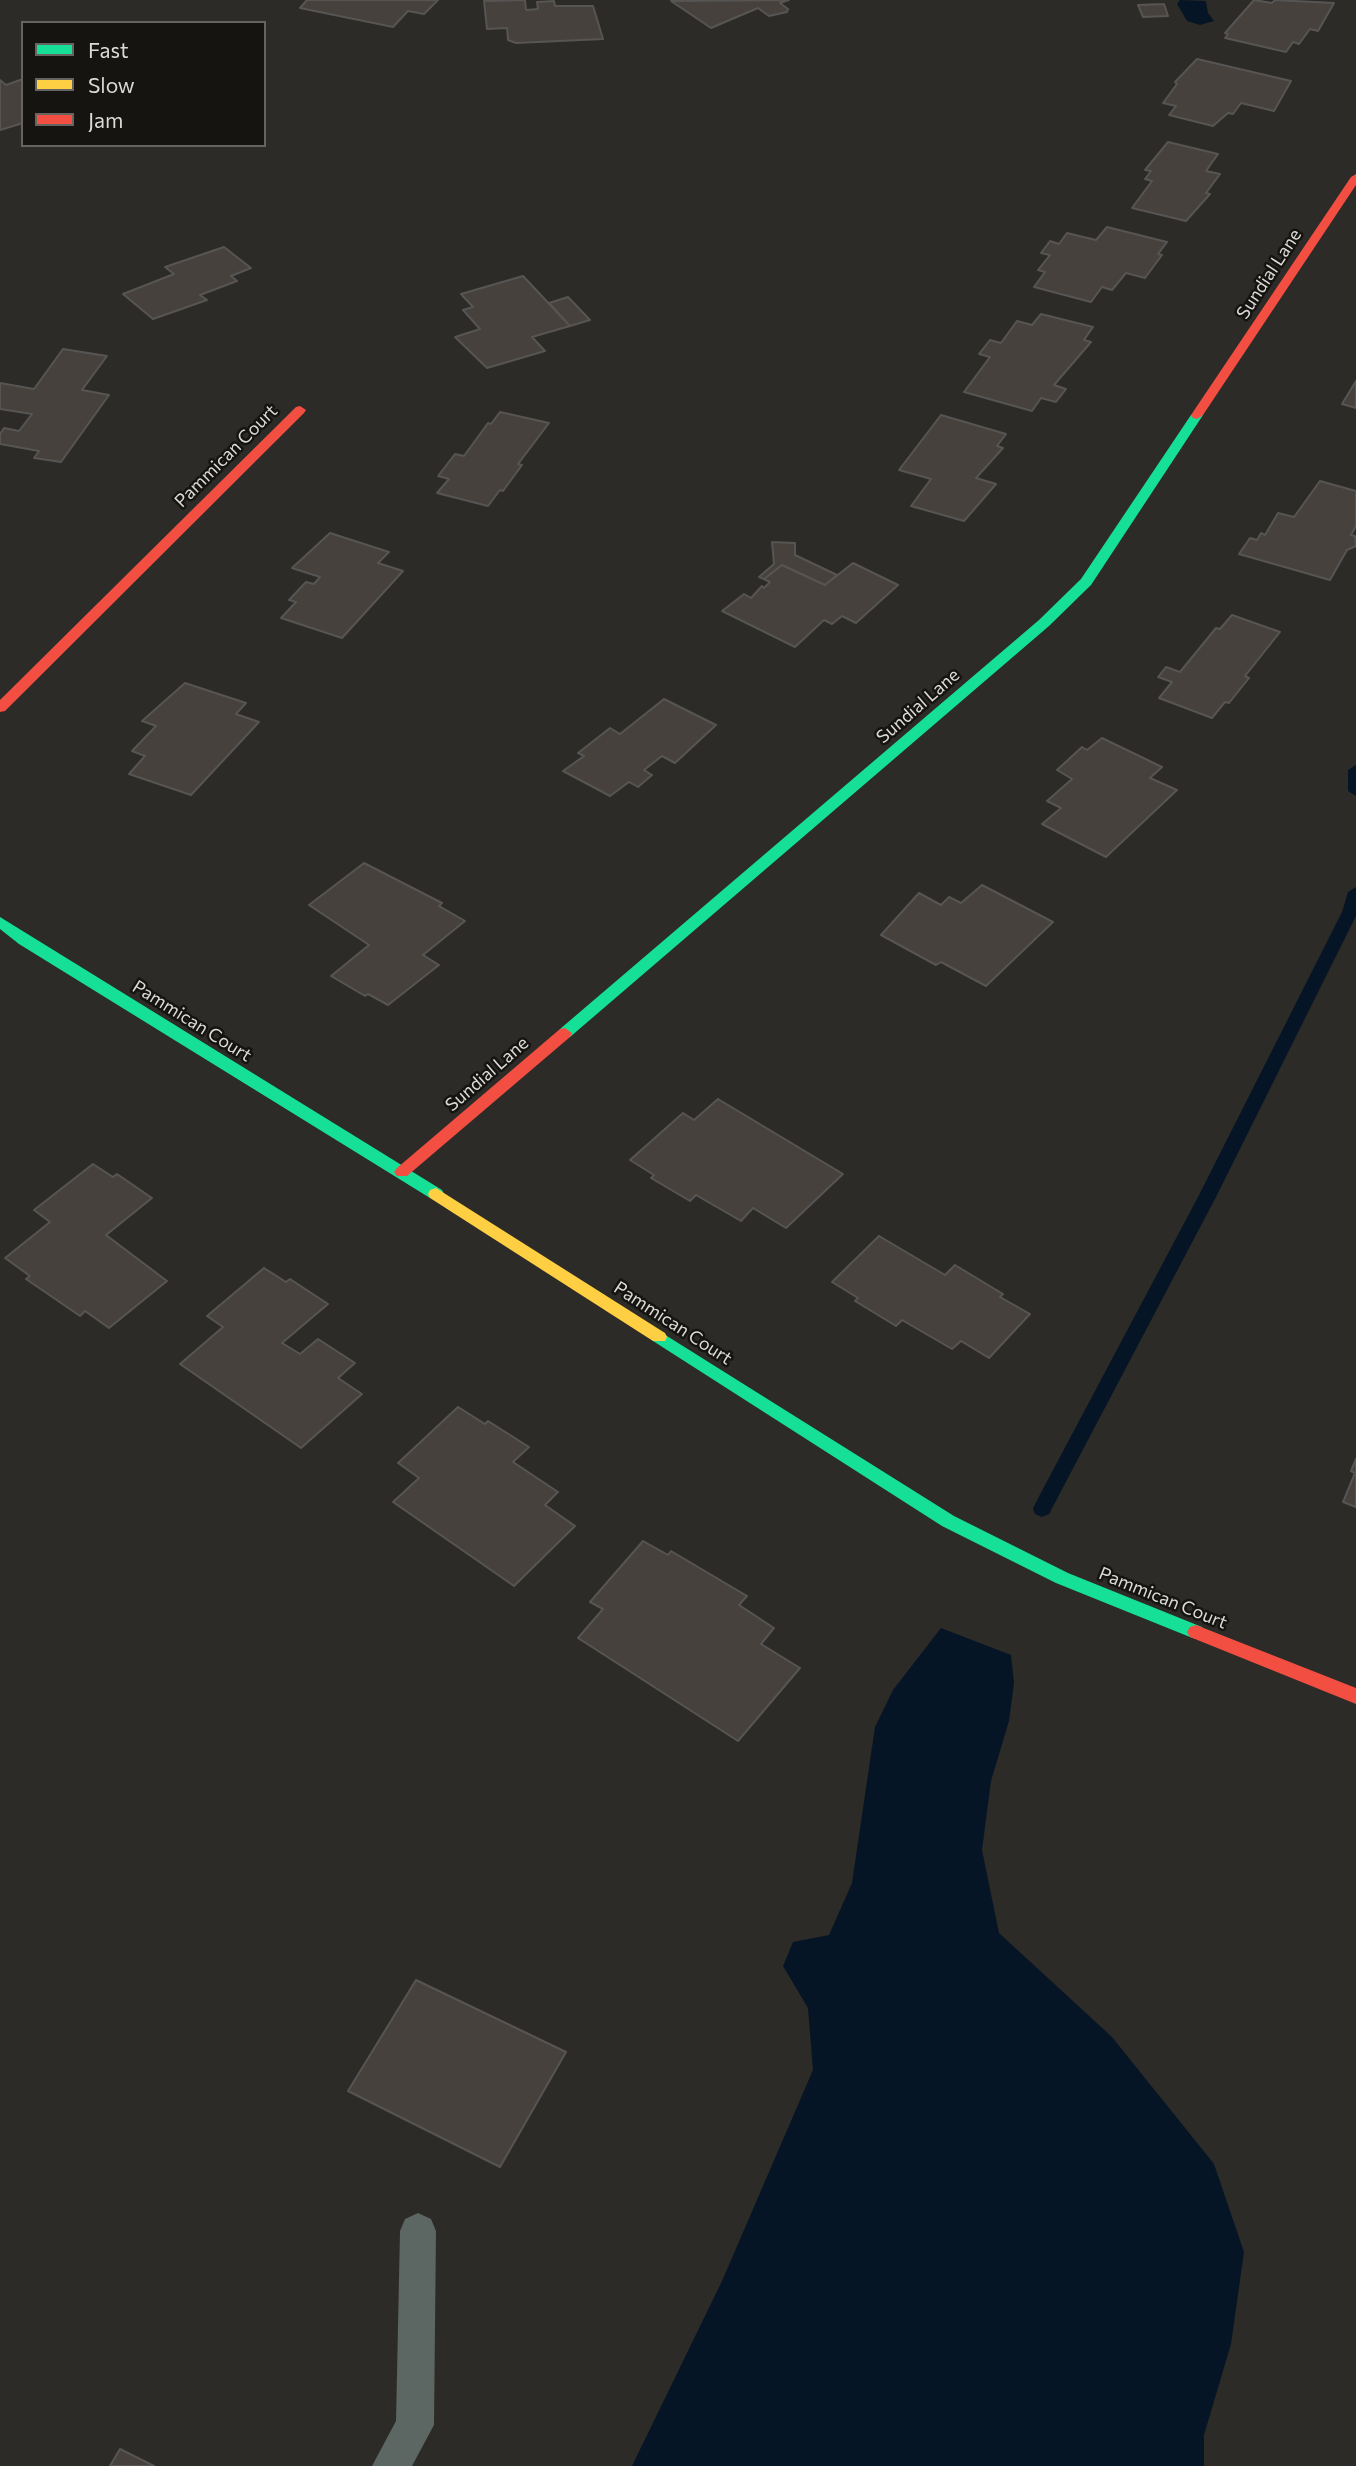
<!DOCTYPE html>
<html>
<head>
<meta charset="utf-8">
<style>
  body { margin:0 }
  #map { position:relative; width:1356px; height:2466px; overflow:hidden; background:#2c2b27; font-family:Commissioner,sans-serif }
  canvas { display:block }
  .legend { position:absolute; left:21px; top:21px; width:245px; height:126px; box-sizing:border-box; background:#151411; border:2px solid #656460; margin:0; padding:9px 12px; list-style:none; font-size:21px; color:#dcdbd7 }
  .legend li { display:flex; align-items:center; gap:14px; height:35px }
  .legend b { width:35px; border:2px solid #656460 }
</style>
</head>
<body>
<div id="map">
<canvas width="1356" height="2466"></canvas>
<ul class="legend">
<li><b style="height:9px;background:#16e098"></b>Fast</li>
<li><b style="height:9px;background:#ffcf43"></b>Slow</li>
<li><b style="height:9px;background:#f24e42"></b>Jam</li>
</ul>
</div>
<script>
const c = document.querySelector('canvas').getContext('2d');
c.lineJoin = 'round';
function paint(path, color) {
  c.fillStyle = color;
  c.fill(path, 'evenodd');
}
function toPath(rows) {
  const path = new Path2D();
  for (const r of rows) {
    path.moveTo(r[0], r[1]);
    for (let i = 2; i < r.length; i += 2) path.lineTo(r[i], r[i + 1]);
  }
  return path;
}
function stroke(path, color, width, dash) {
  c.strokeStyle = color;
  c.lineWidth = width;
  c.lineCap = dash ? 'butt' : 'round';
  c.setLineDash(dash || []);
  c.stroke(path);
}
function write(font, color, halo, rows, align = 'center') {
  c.font = font + ' Commissioner,sans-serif';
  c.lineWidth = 5;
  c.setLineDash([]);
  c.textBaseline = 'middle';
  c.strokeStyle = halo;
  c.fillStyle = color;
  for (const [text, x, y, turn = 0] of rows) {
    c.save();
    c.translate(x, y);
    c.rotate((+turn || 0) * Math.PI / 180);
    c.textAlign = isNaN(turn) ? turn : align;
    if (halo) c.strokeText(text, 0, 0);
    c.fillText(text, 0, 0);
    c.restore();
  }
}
const water = toPath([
  [1180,0,1206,1,1208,13,1214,21,1200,25,1187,21,1177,4],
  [941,1628,1011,1655,1014,1683,1009,1721,991,1781,982,1850,999,1933,1112,2037,1214,2164,1244,2252,1231,2344,1204,2435,1204,2466,632,2466,722,2281,813,2070,808,2008,783,1966,793,1942,829,1935,852,1883,875,1727,893,1690]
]);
const stream = toPath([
  [1356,765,1356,796,1348,791,1348,770,1356,765],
  [1356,887,1356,916,1216,1197,1049,1514,1042,1517,1035,1514,1033,1509,1035,1504,1198,1197,1342,912,1348,892,1356,887]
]);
const building = toPath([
  [307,0,438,0,424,14,408,11,393,27,300,8,307,0],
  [525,0,526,10,538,9,537,2,554,1,555,6,593,6,603,39,516,43,508,40,507,28,487,29,484,1,525,0],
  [789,0,780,3,788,9,787,12,769,16,758,8,711,28,671,1,789,0],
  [1254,0,1272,3,1275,0,1334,3,1318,31,1310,29,1299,44,1293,42,1286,52,1225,38,1228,34,1225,33,1254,0],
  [1164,4,1168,16,1143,17,1138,5,1164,4],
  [1197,59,1291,81,1274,111,1241,103,1233,114,1228,113,1213,126,1169,115,1176,106,1163,103,1177,84,1175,82,1197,59],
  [23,79,23,123,0,130,0,80,6,85,23,79],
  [1168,142,1218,154,1206,171,1220,174,1206,193,1210,194,1186,221,1132,208,1152,181,1145,179,1151,171,1145,170,1168,142],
  [1107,227,1167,242,1158,254,1162,255,1145,278,1126,273,1112,290,1102,287,1091,302,1034,287,1045,272,1038,270,1050,255,1041,253,1050,241,1059,244,1067,233,1096,240,1107,227],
  [224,247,251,268,231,276,237,281,200,295,207,300,153,319,123,294,174,274,165,267,224,247],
  [523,276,570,326,532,337,545,351,487,368,455,337,480,329,463,310,473,307,461,294,523,276],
  [568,297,590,320,570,326,549,303,568,297],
  [1041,314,1093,327,1084,340,1091,342,1054,385,1066,389,1056,402,1041,398,1032,411,964,392,990,357,979,354,990,340,1001,343,1017,321,1032,325,1041,314],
  [63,349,107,356,82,390,109,395,61,462,34,458,39,451,0,444,0,434,4,428,19,431,32,414,0,409,0,383,34,389,63,349],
  [1356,381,1356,408,1342,404,1356,381],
  [500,412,549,423,518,464,522,465,503,491,500,490,488,506,437,493,449,479,438,476,455,454,464,456,488,423,491,424,500,412],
  [941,415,1006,434,997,446,1003,448,976,478,996,484,964,521,911,506,931,479,899,470,941,415],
  [1320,481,1356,491,1356,526,1351,535,1355,536,1356,546,1347,550,1330,580,1239,554,1250,538,1257,540,1261,533,1265,535,1278,513,1294,517,1320,481],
  [330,533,389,552,378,563,403,571,342,638,281,618,296,602,289,600,306,582,314,584,320,577,292,568,330,533],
  [772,542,795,543,795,555,837,575,825,585,782,565,764,579,759,577,774,564,772,542],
  [853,563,898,585,856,623,842,616,832,624,824,620,795,647,722,611,744,594,751,598,762,586,764,588,770,582,764,579,782,565,825,585,853,563],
  [1232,615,1280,632,1245,676,1249,678,1229,703,1225,702,1212,718,1159,698,1172,682,1158,677,1166,667,1180,672,1216,628,1220,629,1232,615],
  [185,683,246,703,236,714,259,722,191,795,129,774,145,756,132,751,156,726,142,721,185,683],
  [664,699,716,725,675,763,662,756,644,770,652,775,638,787,629,782,610,796,563,771,584,756,578,753,610,728,620,734,664,699],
  [1102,738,1162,767,1150,778,1177,790,1106,857,1042,824,1061,808,1047,801,1072,779,1057,770,1082,747,1087,750,1102,738],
  [364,863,442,903,439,906,465,921,423,955,439,965,388,1005,368,994,365,996,331,976,369,945,309,905,364,863],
  [982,885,1053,922,986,986,941,962,936,965,881,935,919,893,941,905,949,897,961,903,982,885],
  [718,1099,843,1174,786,1228,753,1208,741,1221,696,1195,690,1201,651,1178,654,1175,630,1160,683,1113,694,1120,718,1099],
  [93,1164,113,1177,117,1174,152,1198,106,1235,167,1281,109,1328,85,1311,80,1316,26,1279,30,1276,5,1258,50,1222,34,1210,93,1164],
  [879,1236,945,1275,955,1265,1003,1294,1000,1297,1030,1314,989,1358,961,1341,952,1349,902,1320,896,1326,855,1301,858,1298,832,1282,879,1236],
  [264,1268,286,1282,290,1279,328,1304,282,1343,300,1354,318,1339,355,1363,338,1378,362,1394,301,1448,180,1364,223,1327,207,1316,264,1268],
  [458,1407,485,1424,488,1421,529,1447,513,1462,558,1492,545,1505,575,1526,514,1586,393,1502,419,1478,398,1463,458,1407],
  [1356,1459,1356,1507,1343,1502,1355,1473,1351,1471,1356,1459],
  [643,1541,668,1555,671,1551,747,1596,739,1605,774,1628,761,1644,800,1668,738,1741,578,1638,603,1609,590,1602,643,1541],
  [416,1980,566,2052,500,2167,348,2091,416,1980],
  [120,2449,154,2466,110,2466,120,2449]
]);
const lane = toPath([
  [418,2213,431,2219,436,2231,434,2425,412,2466,372,2466,396,2421,400,2231,405,2219,418,2213]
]);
const fast = toPath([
  [1197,411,1203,415,1091,585,1049,626,570,1037,560,1037,558,1033,560,1029,1039,620,1081,579,1191,415,1197,411],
  [0,917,442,1190,444,1194,442,1198,430,1198,19,944,0,929,0,917],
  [659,1331,954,1516,1068,1573,1202,1627,1205,1632,1202,1637,1196,1639,1190,1637,1056,1583,942,1526,653,1341,651,1337,653,1333,659,1331]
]);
const slow = toPath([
  [436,1188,665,1333,667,1337,665,1341,653,1341,430,1198,428,1194,430,1190,436,1188]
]);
const jam = toPath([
  [1356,174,1356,185,1203,415,1197,419,1193,418,1191,415,1351,177,1356,174],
  [300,406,306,410,304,413,5,711,0,712,0,700,296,407,300,406],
  [565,1028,572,1033,570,1037,407,1176,397,1176,394,1172,397,1168,560,1029,565,1028],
  [1196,1625,1356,1688,1356,1704,1190,1637,1187,1632,1190,1627,1196,1625]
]);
const streetNames = [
  ["Sundial Lane",1269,274,-57],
  ["Pammican Court",226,456,-45],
  ["Sundial Lane",918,706,-41],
  ["Pammican Court",192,1021,32],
  ["Sundial Lane",487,1074,-41],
  ["Pammican Court",673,1323,33],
  ["Pammican Court",1163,1598,22]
];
paint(water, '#061525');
paint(stream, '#061525');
paint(building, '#47413d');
stroke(building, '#575553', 2);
paint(lane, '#5c6662');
paint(fast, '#16e098');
paint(slow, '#ffcf43');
paint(jam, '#f24e42');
write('18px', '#dcdbd7', '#151411', streetNames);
</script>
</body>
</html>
